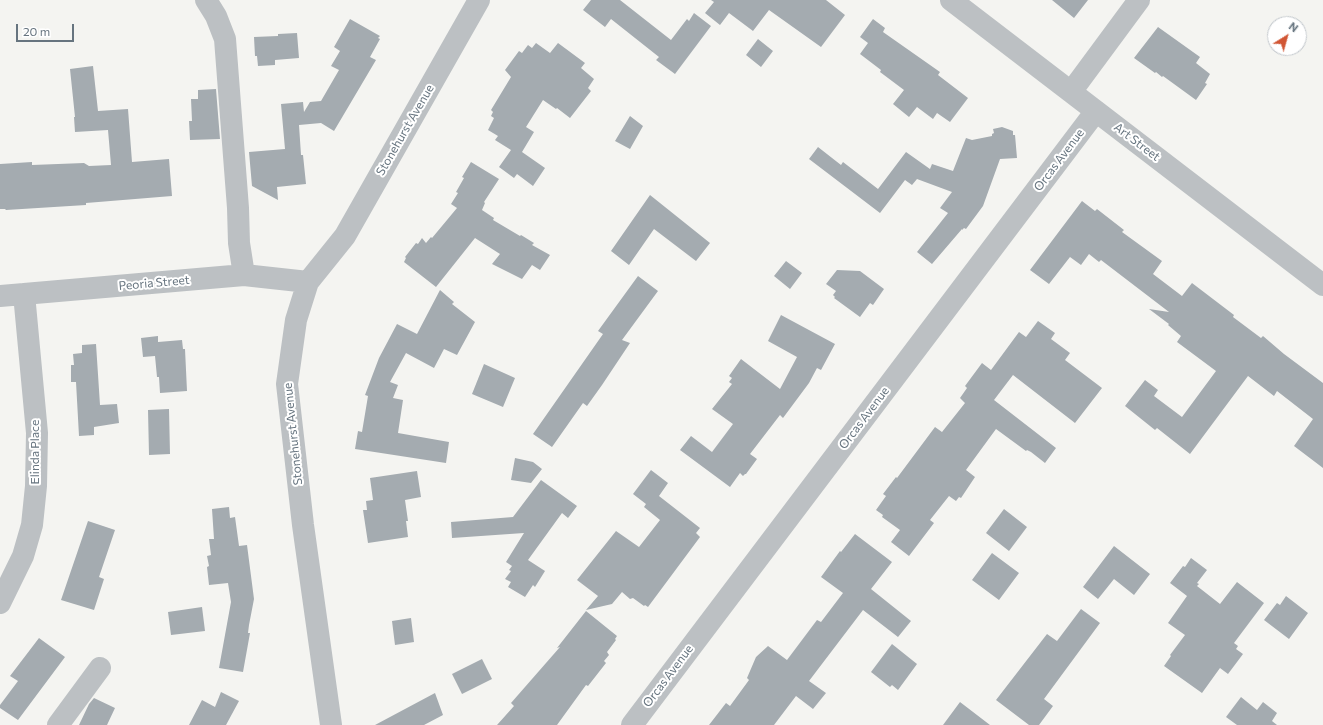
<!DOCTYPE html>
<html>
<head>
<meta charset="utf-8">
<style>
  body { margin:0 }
  #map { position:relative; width:1323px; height:725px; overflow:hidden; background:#f4f4f1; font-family:Commissioner,sans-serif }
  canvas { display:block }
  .north { position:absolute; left:1267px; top:16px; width:40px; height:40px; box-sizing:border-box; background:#fff; border:1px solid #c2c7cc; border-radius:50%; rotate:37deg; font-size:11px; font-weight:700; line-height:16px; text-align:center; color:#66747f }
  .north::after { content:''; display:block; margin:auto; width:14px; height:18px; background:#d15634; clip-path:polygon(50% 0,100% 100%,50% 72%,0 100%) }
  .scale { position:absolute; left:16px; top:24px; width:58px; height:18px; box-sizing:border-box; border:2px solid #66747f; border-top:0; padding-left:5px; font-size:12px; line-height:14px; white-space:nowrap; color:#66747f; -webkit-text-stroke:3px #fff; paint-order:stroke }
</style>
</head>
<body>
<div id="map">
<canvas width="1323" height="725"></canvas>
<div class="north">N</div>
<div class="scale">20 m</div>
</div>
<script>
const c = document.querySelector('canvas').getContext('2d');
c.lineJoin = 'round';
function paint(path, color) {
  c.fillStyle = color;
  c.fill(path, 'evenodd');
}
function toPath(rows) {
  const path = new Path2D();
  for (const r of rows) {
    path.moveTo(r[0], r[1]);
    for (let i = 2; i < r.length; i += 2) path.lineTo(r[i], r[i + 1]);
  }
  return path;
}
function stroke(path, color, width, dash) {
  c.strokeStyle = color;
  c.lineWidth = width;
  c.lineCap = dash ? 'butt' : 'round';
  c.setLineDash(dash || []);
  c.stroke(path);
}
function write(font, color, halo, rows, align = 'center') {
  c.font = font + ' Commissioner,sans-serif';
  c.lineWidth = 4;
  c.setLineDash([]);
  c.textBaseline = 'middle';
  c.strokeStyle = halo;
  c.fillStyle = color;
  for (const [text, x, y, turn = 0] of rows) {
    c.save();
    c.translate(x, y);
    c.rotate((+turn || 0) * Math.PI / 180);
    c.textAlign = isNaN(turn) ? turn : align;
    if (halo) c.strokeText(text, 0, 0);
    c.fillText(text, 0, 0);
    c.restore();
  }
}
const building = toPath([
  [591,0,620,0,671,40,687,19,689,21,694,13,711,26,675,74,656,60,659,57,611,19,605,27,583,10],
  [711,0,826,0,845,15,821,47,769,10,753,31,729,13,720,25,705,13,714,2],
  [1052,0,1088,0,1074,18],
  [350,19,380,36,378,38,380,39,370,57,376,60,334,131,321,123,299,125,301,155,303,155,306,184,277,187,278,200,252,186,249,152,285,149,281,104,303,102,304,112,310,102,321,101,339,70,331,66,340,51,334,47],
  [873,19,885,28,883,32,940,72,938,75,968,98,950,122,937,113,933,119,917,107,909,117,893,104,904,90,880,72,881,70,860,54,868,43,860,37],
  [1158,27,1200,57,1196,63,1210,74,1205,83,1207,84,1196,100,1163,76,1162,77,1156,72,1155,73,1134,58],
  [297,33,299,58,275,60,275,65,258,66,257,56,255,56,254,37,278,36,278,34],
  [758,39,773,51,761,67,746,55],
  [536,43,550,53,558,43,585,63,581,68,594,79,588,88,591,91,570,118,557,108,556,109,543,100,526,127,534,132,522,152,545,168,533,186,517,174,514,178,499,167,511,150,495,140,498,136,488,130,494,118,491,116,493,112,491,110,511,77,505,70,519,51,522,53,528,45,532,48],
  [93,66,98,111,128,109,132,162,169,159,172,196,86,203,86,205,6,210,5,209,0,209,0,164,32,162,32,165,84,163,89,166,111,165,108,130,75,132,74,117,75,117,70,69],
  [216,89,220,139,190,140,189,121,192,121,191,99,198,99,198,90],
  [630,116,643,126,630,149,615,141],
  [1002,127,1013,131,1013,135,1015,135,1017,158,1000,159,983,206,966,229,964,228,962,230,962,229,932,264,917,252,948,213,940,208,952,192,917,179,912,185,905,180,880,213,809,159,818,147,841,165,843,162,878,189,906,152,930,169,932,164,953,171,966,138,972,140,992,136,992,134,994,133,993,129],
  [471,162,499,179,484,202,485,203,482,210,494,218,493,220,520,236,521,235,534,243,532,245,550,255,540,270,532,265,522,279,492,264,500,254,475,238,436,287,404,262,406,258,405,257,416,243,418,244,422,238,426,243,431,237,432,238,457,208,451,204,458,193,456,192,464,178,462,177],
  [650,195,710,243,696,261,654,229,629,265,611,251],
  [1082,201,1095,211,1097,209,1124,230,1122,232,1162,261,1153,274,1182,296,1192,283,1234,315,1233,317,1261,338,1263,336,1284,354,1323,383,1323,468,1294,446,1313,419,1277,391,1274,396,1248,376,1190,454,1157,428,1155,430,1125,406,1145,380,1158,390,1154,396,1182,417,1216,371,1177,342,1181,336,1168,325,1169,324,1149,309,1169,312,1101,260,1099,262,1089,254,1081,265,1070,257,1049,284,1030,270],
  [786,261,802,273,790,289,774,276],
  [837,270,860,271,884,289,873,305,870,303,860,317,834,298,835,297,833,295,836,291,826,284],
  [638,276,658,291,622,340,630,343,602,385,587,406,583,403,552,447,533,434,603,334,598,331],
  [440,290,454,302,452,304,475,322,457,355,444,349,434,368,406,353,390,382,398,385,393,398,403,400,398,433,449,442,446,463,355,449,358,431,362,432,368,396,365,395,379,358,397,324,417,334],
  [781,315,835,344,821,370,817,368,809,383,783,418,780,415,750,454,757,459,746,474,745,474,743,476,740,473,730,487,680,450,691,436,712,452,733,424,712,409,732,384,729,382,732,378,729,376,741,359,780,389,797,357,768,341],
  [1038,321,1055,333,1051,339,1070,353,1065,360,1102,388,1075,423,1013,375,994,400,1056,448,1045,463,1031,452,1027,450,1026,451,996,429,966,470,975,477,961,498,959,497,956,501,949,496,930,520,934,523,909,556,891,542,900,530,882,517,883,515,876,510,886,496,883,494,896,477,897,478,935,427,942,432,965,403,960,398,967,388,965,386,982,363,991,370,1019,332,1026,337],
  [158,336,158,342,182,340,183,349,185,349,187,391,160,393,159,377,157,377,155,356,143,357,141,338],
  [96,344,100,405,117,404,119,423,94,427,94,435,79,436,76,382,71,382,71,365,74,365,73,354,82,353,82,345],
  [484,364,515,378,503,407,472,394],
  [169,409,170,454,149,455,148,410],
  [515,458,533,462,542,469,531,483,511,480],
  [651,470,668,483,659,496,700,528,696,533,700,537,648,607,645,605,644,606,633,598,630,599,622,592,612,604,586,610,598,596,577,580,616,531,639,547,660,520,644,507,646,504,633,494],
  [417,471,421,497,405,500,408,521,406,521,408,537,368,543,363,510,367,510,366,501,373,500,370,478],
  [541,480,577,506,568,518,562,513,528,560,545,571,535,587,533,585,525,597,508,587,511,582,505,579,511,571,509,570,512,566,506,562,524,533,452,538,451,522,513,517],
  [229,507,230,518,235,517,239,546,247,545,254,599,249,625,248,633,250,633,243,672,219,668,231,602,228,583,209,585,207,567,209,566,207,556,211,555,209,539,214,539,212,509],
  [1004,509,1027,527,1009,551,986,533],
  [88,521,115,530,99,577,104,579,94,610,61,600],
  [855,534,892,562,871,589,911,621,898,637,863,610,809,681,826,693,813,709,796,696,774,725,709,725,726,703,730,706,749,680,747,678,756,657,768,646,787,660,817,620,821,622,843,593,821,577,840,551,841,552],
  [1114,546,1150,574,1134,595,1114,579,1098,599,1083,587],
  [992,553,1019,573,999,600,972,580],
  [1191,558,1207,570,1197,583,1199,584,1197,586,1220,604,1237,582,1264,603,1234,643,1238,646,1236,649,1243,654,1228,674,1220,668,1202,693,1164,666,1171,656,1170,655,1185,635,1168,623,1187,596,1170,583,1183,566,1185,567],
  [1286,596,1308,613,1289,639,1264,620,1277,603,1280,605],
  [202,607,205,631,171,635,168,612],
  [1081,609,1100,623,1044,699,1053,706,1039,725,1029,725,996,700,1047,634,1057,641],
  [586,611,617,636,615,639,616,640,607,652,609,655,604,661,606,663,588,686,586,685,557,725,497,725,514,706,511,703,560,647,557,648],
  [411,618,414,642,395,645,392,621],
  [39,638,65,657,18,720,0,708,0,705,18,681,10,676],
  [892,644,917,664,898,690,892,685,890,687,871,672],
  [482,659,492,679,462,694,452,674],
  [221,692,239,701,226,725,189,725,202,700,215,707],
  [435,693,443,715,424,725,375,725],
  [1241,697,1257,710,1263,702,1277,713,1272,721,1277,725,1237,725,1226,717],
  [94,698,115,708,107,725,79,725,89,704],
  [960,702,990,725,943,725]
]);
const minor = toPath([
  [206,0,216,16,225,39,238,208,239,243,244,275],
  [951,0,1323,285],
  [1071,92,1139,0],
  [0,296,244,275,308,282],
  [0,603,23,556,32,525,36,486,37,433,24,294],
  [58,725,100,668],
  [331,725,303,525,287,384,296,320,308,282,345,236,479,0],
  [632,725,1096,111]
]);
const streetNames = [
  ["Stonehurst Avenue",405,130,-60],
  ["Art Street",1137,142,37],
  ["Orcas Avenue",1059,160,-53],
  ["Peoria Street",154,283,-5],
  ["Orcas Avenue",864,418,-53],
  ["Stonehurst Avenue",293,434,-96],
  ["Elinda Place",35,452,-90],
  ["Orcas Avenue",668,676,-53]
];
paint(building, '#a4abb0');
stroke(minor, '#bcc0c3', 22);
write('12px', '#66747f', '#fff', streetNames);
</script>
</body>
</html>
